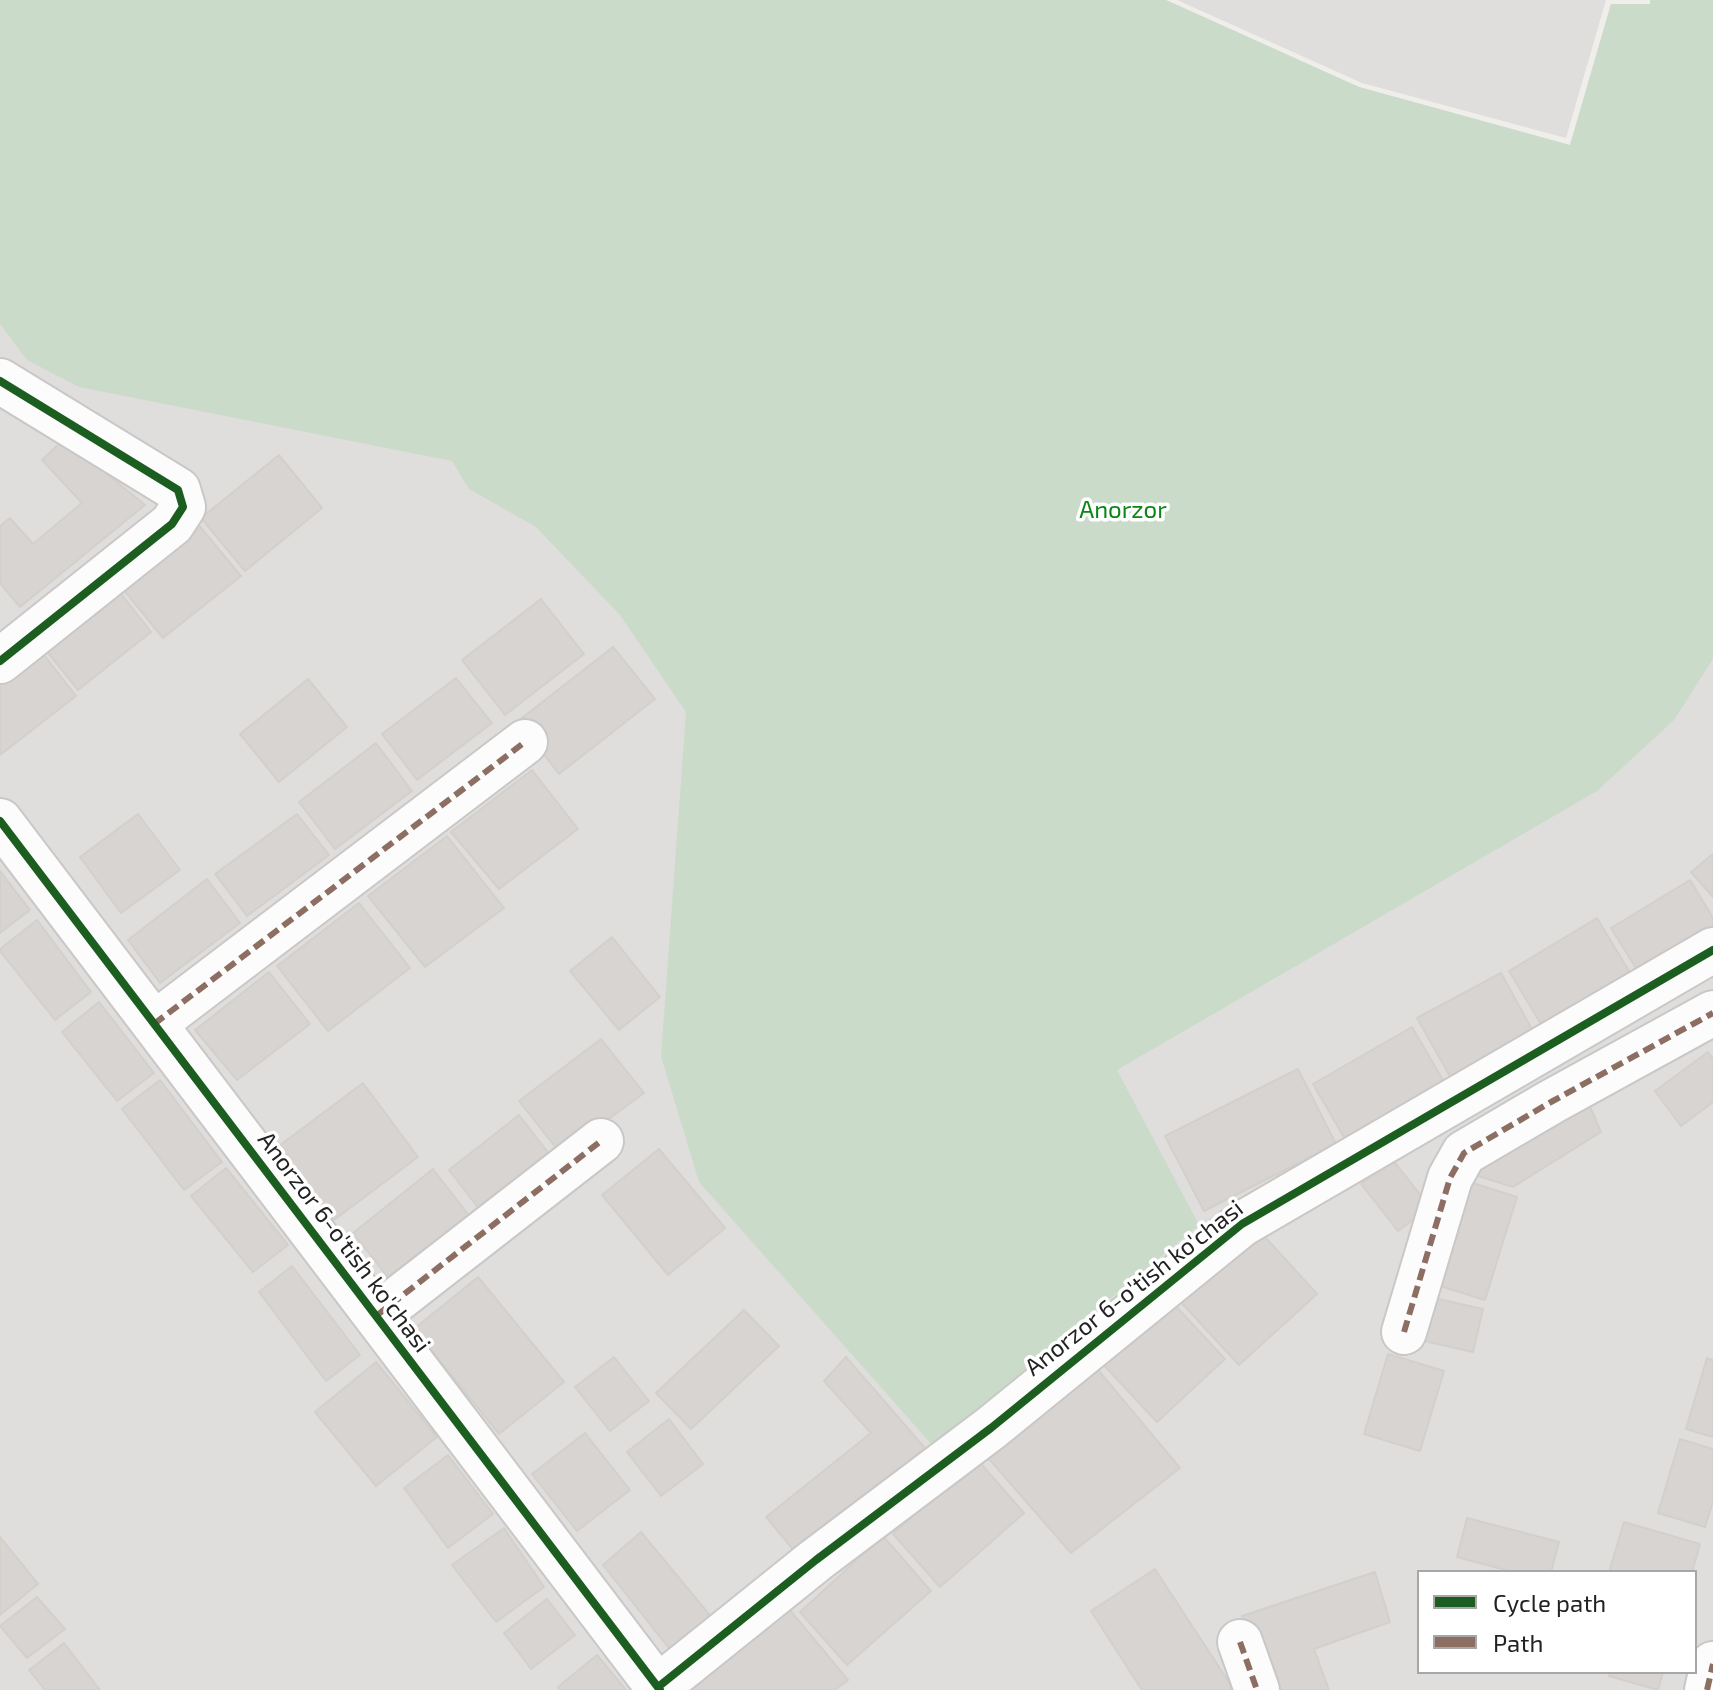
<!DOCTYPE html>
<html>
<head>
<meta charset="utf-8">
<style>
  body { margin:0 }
  #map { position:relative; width:1713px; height:1690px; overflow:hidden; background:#f0eeeb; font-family:"Exo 2",sans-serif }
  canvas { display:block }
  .legend { position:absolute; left:1417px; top:1570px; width:280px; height:104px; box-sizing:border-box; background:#fff; border:2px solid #a7a7a7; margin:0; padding:10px 14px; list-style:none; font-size:24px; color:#222 }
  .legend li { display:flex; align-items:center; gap:16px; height:40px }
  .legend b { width:40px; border:2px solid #a7a7a7 }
</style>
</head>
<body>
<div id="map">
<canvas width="1713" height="1690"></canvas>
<ul class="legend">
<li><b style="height:10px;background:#1b5e20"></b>Cycle path</li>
<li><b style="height:10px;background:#8d6e63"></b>Path</li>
</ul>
</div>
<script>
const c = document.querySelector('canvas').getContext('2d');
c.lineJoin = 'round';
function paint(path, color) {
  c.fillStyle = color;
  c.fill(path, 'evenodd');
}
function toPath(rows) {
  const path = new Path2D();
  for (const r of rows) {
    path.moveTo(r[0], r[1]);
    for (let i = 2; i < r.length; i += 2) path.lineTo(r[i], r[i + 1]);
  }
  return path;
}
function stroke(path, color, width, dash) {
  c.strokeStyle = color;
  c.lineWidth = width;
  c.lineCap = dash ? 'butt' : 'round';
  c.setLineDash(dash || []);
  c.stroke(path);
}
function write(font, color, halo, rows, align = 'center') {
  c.font = font + ' "Exo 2",sans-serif';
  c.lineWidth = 7;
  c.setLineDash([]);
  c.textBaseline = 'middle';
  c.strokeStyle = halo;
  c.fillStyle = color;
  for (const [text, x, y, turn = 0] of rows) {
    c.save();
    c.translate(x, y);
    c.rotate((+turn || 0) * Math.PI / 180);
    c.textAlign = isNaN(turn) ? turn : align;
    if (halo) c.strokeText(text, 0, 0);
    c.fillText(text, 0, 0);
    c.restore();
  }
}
const residential = toPath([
  [0,0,1166,0,1359,87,1570,145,1611,4,1650,4,1650,0,1713,0,1713,1690,0,1690],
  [1419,1572,1695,1572,1695,1672,1419,1672],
  [1177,0,1606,0,1566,138,1362,83]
]);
const cemetery = toPath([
  [0,0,1166,0,1359,87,1570,145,1611,4,1650,4,1650,0,1713,0,1713,659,1674,720,1597,791,1117,1070,1199,1225,933,1446,699,1182,661,1056,686,712,620,615,536,527,469,489,452,461,79,387,27,360,0,324]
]);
const building = toPath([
  [64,439,145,505,20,607,0,583,0,526,10,518,33,544,82,503,42,460,64,439],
  [279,455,322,508,245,571,201,518,279,455],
  [196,522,241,576,163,638,118,583,196,522],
  [115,586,151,632,78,690,41,644,115,586],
  [541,599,584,654,505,715,462,660,541,599],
  [38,647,76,696,0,755,0,676,38,647],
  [613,647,655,699,559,774,518,721,613,647],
  [456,678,492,723,417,780,382,734,456,678],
  [308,679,347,727,279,782,240,734,308,679],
  [376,743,412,791,335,849,299,802,376,743],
  [532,770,578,829,499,889,451,832,532,770],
  [138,814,180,870,121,913,80,857,138,814],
  [297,814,329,855,247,916,215,874,297,814],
  [447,836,504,908,425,967,368,896,447,836],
  [1713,854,1713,897,1691,872,1713,854],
  [0,871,30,910,0,933,0,871],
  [207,879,240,923,160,983,128,940,207,879],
  [1690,880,1713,918,1713,929,1639,973,1611,928,1690,880],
  [359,903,410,968,328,1031,277,966,359,903],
  [1597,918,1632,976,1544,1029,1509,971,1597,918],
  [37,920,91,992,55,1020,0,951,0,949,37,920],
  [612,937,660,997,619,1030,570,971,612,937],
  [269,972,310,1024,237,1080,195,1030,269,972],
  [1501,973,1534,1033,1451,1078,1417,1018,1501,973],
  [99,1002,154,1073,117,1101,62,1032,99,1002],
  [1412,1027,1444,1082,1345,1139,1313,1084,1412,1027],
  [601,1039,644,1093,561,1154,519,1101,601,1039],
  [1708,1052,1713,1059,1713,1102,1681,1126,1655,1091,1708,1052],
  [1298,1069,1336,1144,1204,1211,1165,1136,1298,1069],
  [160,1080,222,1162,184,1190,122,1109,160,1080],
  [363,1083,418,1157,334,1220,279,1146,363,1083],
  [1588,1102,1601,1132,1513,1187,1472,1174,1588,1102],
  [519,1115,553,1159,483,1214,449,1170,519,1115],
  [659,1149,725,1228,668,1275,602,1195,659,1149],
  [1392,1159,1430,1207,1398,1231,1361,1184,1392,1159],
  [226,1168,288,1245,253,1272,191,1196,226,1168],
  [433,1169,474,1222,394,1285,353,1233,433,1169],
  [1470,1182,1517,1197,1485,1300,1437,1285,1470,1182],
  [1255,1226,1317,1294,1239,1365,1177,1298,1255,1226],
  [292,1266,360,1355,326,1381,259,1292,292,1266],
  [478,1277,564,1382,499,1434,414,1329,478,1277],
  [1434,1298,1483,1309,1473,1352,1424,1341,1434,1298],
  [1171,1301,1225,1359,1157,1422,1099,1360,1171,1301],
  [744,1310,779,1346,691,1429,656,1393,744,1310],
  [1388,1354,1444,1371,1420,1451,1364,1434,1388,1354],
  [614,1357,649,1401,610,1431,575,1387,614,1357],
  [846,1357,931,1455,801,1559,766,1517,871,1433,824,1381,846,1357],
  [1707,1358,1713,1360,1713,1437,1686,1429,1707,1358],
  [376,1362,437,1437,376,1486,315,1412,376,1362],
  [1093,1364,1180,1468,1071,1553,983,1452,1093,1364],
  [669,1419,703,1464,661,1496,627,1452,669,1419],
  [585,1433,630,1490,577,1531,532,1474,585,1433],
  [1680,1439,1713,1449,1713,1501,1705,1527,1658,1513,1680,1439],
  [448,1455,493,1514,448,1548,404,1488,448,1455],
  [976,1458,1024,1513,940,1587,893,1534,976,1458],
  [1467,1518,1559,1542,1551,1572,1513,1572,1457,1557,1467,1518],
  [1624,1522,1700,1544,1692,1572,1609,1572,1624,1522],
  [504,1528,544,1587,496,1622,452,1565,504,1528],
  [641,1532,713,1619,672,1652,603,1565,641,1532],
  [883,1536,931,1591,847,1665,800,1612,883,1536],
  [0,1537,38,1584,0,1615,0,1537],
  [1155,1569,1234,1690,1142,1690,1091,1611,1155,1569],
  [1375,1572,1390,1622,1314,1649,1329,1690,1266,1690,1242,1616,1375,1572],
  [37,1597,65,1629,27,1658,0,1626,37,1597],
  [547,1599,575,1635,531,1669,504,1633,547,1599],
  [789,1609,848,1680,835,1690,690,1690,789,1609],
  [64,1643,100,1690,45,1690,29,1670,64,1643],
  [597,1655,626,1690,560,1690,558,1687,597,1655],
  [1611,1672,1663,1672,1658,1690,1609,1676,1611,1672]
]);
const minor = toPath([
  [0,381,178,490,183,507,172,524,0,661],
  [0,821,660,1690],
  [154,1024,525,742],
  [376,1316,601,1141],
  [1404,1332,1450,1178,1464,1153,1551,1102,1713,1013],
  [1240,1642,1257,1690],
  [658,1687,816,1560,991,1428,1242,1224,1713,950],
  [1707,1690,1713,1664]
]);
const quiet = toPath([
  [154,1024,525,742],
  [376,1316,601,1141],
  [1404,1332,1450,1178,1464,1153,1551,1102,1713,1013],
  [1240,1642,1257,1690],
  [1707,1690,1713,1664]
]);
const cycleway = toPath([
  [0,381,178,490,183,507,172,524,0,661],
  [0,821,660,1690],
  [658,1687,816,1560,991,1428,1242,1224,1713,950]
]);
const parkNames = [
  ["Anorzor",1123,510]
];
const streetNames = [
  ["Anorzor 6-o'tish ko'chasi",344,1242,53],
  ["Anorzor 6-o'tish ko'chasi",1134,1288,-38]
];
paint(residential, '#dfdedc');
paint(cemetery, '#cadbca');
paint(building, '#d7d4d2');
stroke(building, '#d3d0cc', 2);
stroke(minor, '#c9c8c7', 48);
stroke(minor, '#fdfcfc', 44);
stroke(quiet, '#8d6e63', 6, [12, 6]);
stroke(cycleway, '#1b5e20', 8);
write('24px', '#0c8416', '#fff', parkNames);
write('24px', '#222', '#fff', streetNames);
</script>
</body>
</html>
